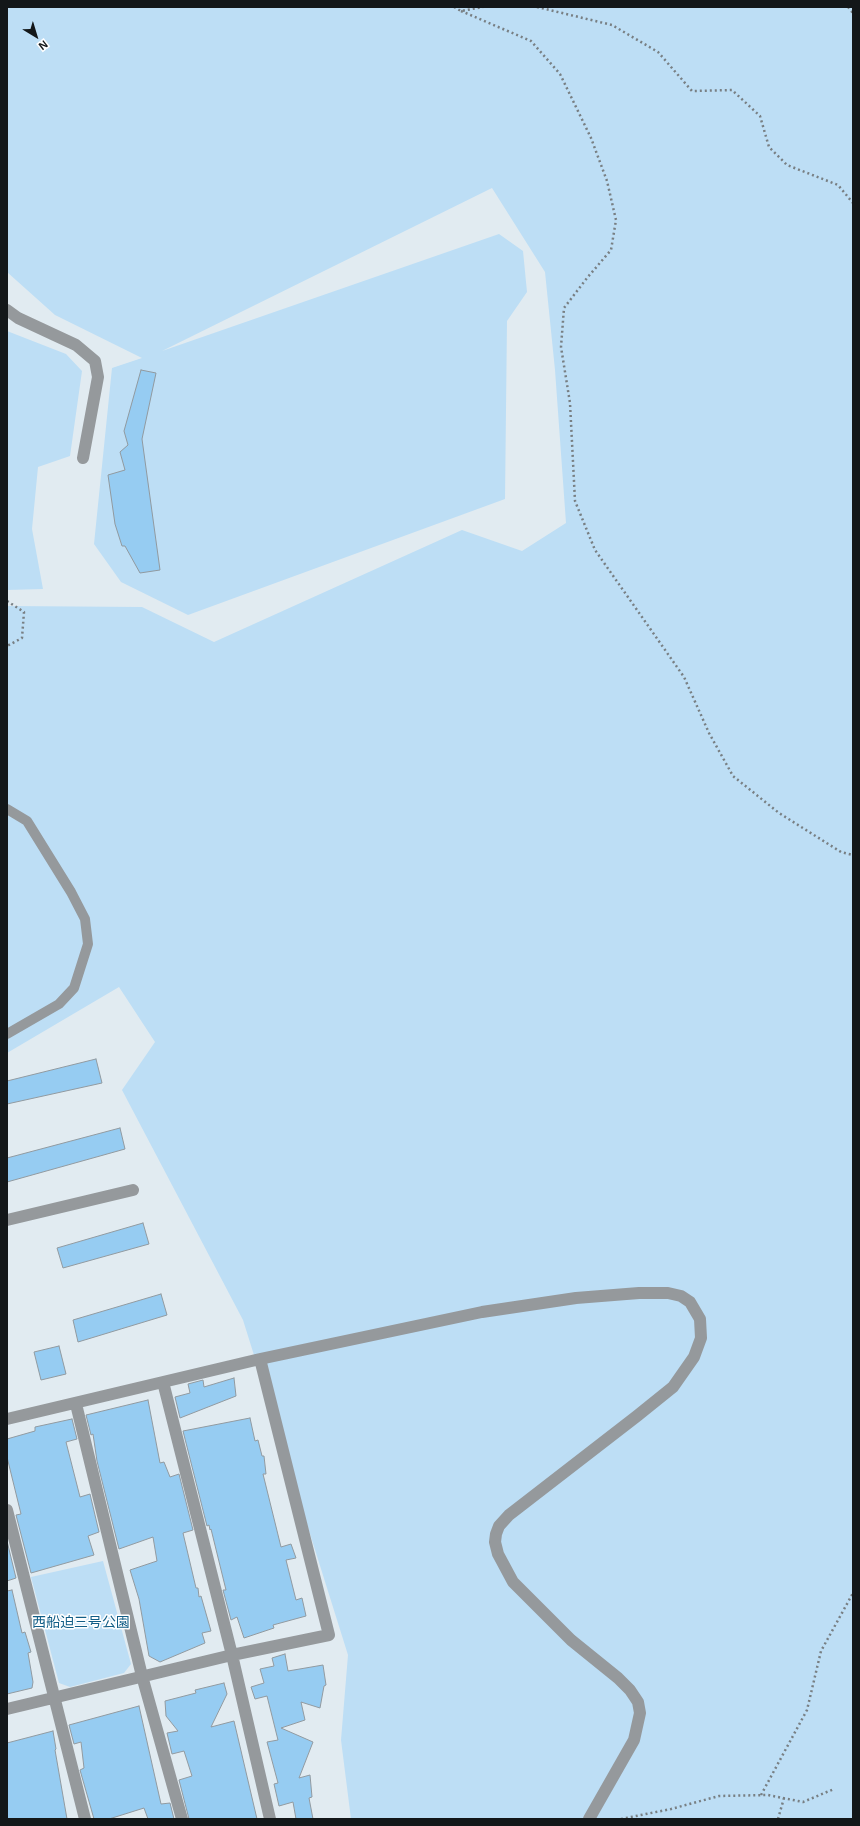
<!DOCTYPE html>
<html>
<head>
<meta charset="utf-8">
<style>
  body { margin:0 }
  #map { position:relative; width:860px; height:1826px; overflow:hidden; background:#e1ebf1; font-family:Arial,sans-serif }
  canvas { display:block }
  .frame { position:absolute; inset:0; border:8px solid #131719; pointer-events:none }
  .north { position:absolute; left:16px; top:16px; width:40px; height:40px; -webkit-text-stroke:3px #fff; paint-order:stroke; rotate:142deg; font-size:11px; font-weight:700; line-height:16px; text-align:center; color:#131719 }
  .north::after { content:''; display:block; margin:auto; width:14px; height:18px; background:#131719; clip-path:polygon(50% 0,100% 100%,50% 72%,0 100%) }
</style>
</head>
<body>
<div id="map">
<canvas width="860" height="1826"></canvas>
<div class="frame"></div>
<div class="north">N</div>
</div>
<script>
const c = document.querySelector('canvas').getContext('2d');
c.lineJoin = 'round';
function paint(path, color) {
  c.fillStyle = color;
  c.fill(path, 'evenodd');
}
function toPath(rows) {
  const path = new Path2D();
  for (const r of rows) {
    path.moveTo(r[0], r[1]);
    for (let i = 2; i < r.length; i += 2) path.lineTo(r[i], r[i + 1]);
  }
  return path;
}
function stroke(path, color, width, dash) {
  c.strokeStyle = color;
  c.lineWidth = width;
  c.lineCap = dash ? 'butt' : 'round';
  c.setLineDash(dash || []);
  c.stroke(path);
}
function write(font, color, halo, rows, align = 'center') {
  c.font = font + ' Arial,"Noto Sans JP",sans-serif';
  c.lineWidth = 3;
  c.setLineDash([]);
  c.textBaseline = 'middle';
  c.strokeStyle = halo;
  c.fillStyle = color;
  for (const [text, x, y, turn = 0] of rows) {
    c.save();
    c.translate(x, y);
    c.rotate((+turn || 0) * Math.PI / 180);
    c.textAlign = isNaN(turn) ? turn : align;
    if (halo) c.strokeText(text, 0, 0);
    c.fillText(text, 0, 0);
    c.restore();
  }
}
const green = toPath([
  [7,7,853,7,853,1819,351,1819,341,1740,348,1655,243,1320,122,1090,155,1042,119,987,7,1053,7,606,142,607,214,642,462,530,522,551,566,523,555,370,545,272,492,188,162,351,499,234,523,251,527,292,507,321,505,499,188,615,121,582,94,544,112,368,142,358,55,315,7,272],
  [7,331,66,354,82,371,70,456,38,467,32,529,43,589,7,590],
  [103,1561,131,1664,124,1673,70,1687,59,1683,31,1577]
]);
const building = toPath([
  [141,370,156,373,142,439,160,570,140,573,125,546,122,546,115,524,108,475,125,470,120,452,128,445,124,431,141,370],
  [96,1059,102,1083,7,1104,7,1081,96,1059],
  [120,1128,125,1149,7,1182,7,1158,120,1128],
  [143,1223,149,1244,63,1268,57,1248,143,1223],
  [161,1294,167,1315,78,1342,73,1320,161,1294],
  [59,1346,66,1374,41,1380,34,1352,59,1346],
  [234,1378,236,1396,180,1418,175,1397,190,1393,188,1384,203,1380,204,1387,234,1378],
  [148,1400,160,1463,164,1462,170,1477,179,1474,193,1530,183,1533,196,1588,198,1588,199,1597,201,1596,211,1631,202,1633,205,1643,160,1662,149,1656,139,1599,130,1570,157,1561,153,1537,119,1549,97,1461,93,1434,91,1435,86,1415,148,1400],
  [250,1418,255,1441,258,1440,262,1456,264,1456,266,1474,263,1474,281,1547,291,1544,296,1558,286,1560,296,1600,302,1598,306,1616,273,1625,274,1628,244,1638,237,1617,231,1620,223,1590,226,1590,211,1529,210,1530,209,1525,207,1526,183,1431,250,1418],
  [72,1419,77,1439,66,1442,80,1497,90,1494,99,1532,88,1536,94,1555,31,1573,16,1515,21,1514,7,1457,7,1439,35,1431,35,1427,72,1419],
  [7,1541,16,1578,7,1581,7,1541],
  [12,1590,22,1633,25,1632,31,1652,28,1653,33,1682,32,1688,7,1694,7,1591,12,1590],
  [285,1654,288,1671,323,1665,326,1685,324,1686,320,1708,301,1702,305,1720,281,1728,313,1742,299,1778,310,1775,312,1797,309,1798,313,1819,296,1819,293,1802,279,1806,274,1784,278,1783,267,1742,278,1740,267,1696,255,1699,251,1687,264,1683,260,1669,274,1666,272,1658,285,1654],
  [224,1683,227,1694,211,1727,234,1721,257,1819,189,1819,179,1780,192,1776,184,1751,172,1754,167,1733,178,1731,166,1716,165,1701,196,1693,195,1690,224,1683],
  [139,1706,161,1804,170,1803,174,1819,148,1819,144,1808,109,1819,94,1819,80,1770,84,1768,81,1742,74,1744,69,1725,139,1706],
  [53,1731,56,1749,55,1750,67,1819,7,1819,7,1743,53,1731]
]);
const path = toPath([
  [454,7,461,11,483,7],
  [537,7,612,25,658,52,692,91,732,90,760,116,769,147,787,165,838,185,853,203],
  [848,7,853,13],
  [461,11,531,41,560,74,591,138,607,181,616,220,611,250,587,278,564,308,561,347,570,403,575,501,595,550,684,677,709,733,733,776,779,813,841,852,853,855],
  [7,601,24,612,22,638,7,646],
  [761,1795,807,1710,821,1651,853,1593],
  [621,1819,671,1809,719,1796,768,1795,803,1802,834,1789],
  [778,1819,784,1798]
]);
const lane = toPath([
  [7,809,27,821,71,892,85,919,88,944,74,988,59,1004,7,1034]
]);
const street = toPath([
  [7,310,18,318,76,345,95,361,98,377,83,458],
  [7,1220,133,1190],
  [163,1382,232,1655,270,1819],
  [76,1404,142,1676,182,1819],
  [7,1419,260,1359,482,1312,576,1298,639,1293,668,1293,681,1296,690,1302,700,1319,701,1338,694,1357,673,1387,637,1416,509,1515,499,1526,496,1534,495,1542,498,1554,513,1582,571,1640,618,1678,630,1690,638,1702,640,1713,634,1740,589,1819],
  [7,1510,85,1819],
  [7,1709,232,1655,329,1635,260,1359]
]);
const parkNames = [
  ["西船迫三号公園",81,1623]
];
paint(green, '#bddef5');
paint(building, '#96ccf2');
stroke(building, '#919aa0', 1);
stroke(path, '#787f83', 2.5, [2, 3]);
stroke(lane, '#95999c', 10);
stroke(street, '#95999c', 12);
write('14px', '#125e87', '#fff', parkNames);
</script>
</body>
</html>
